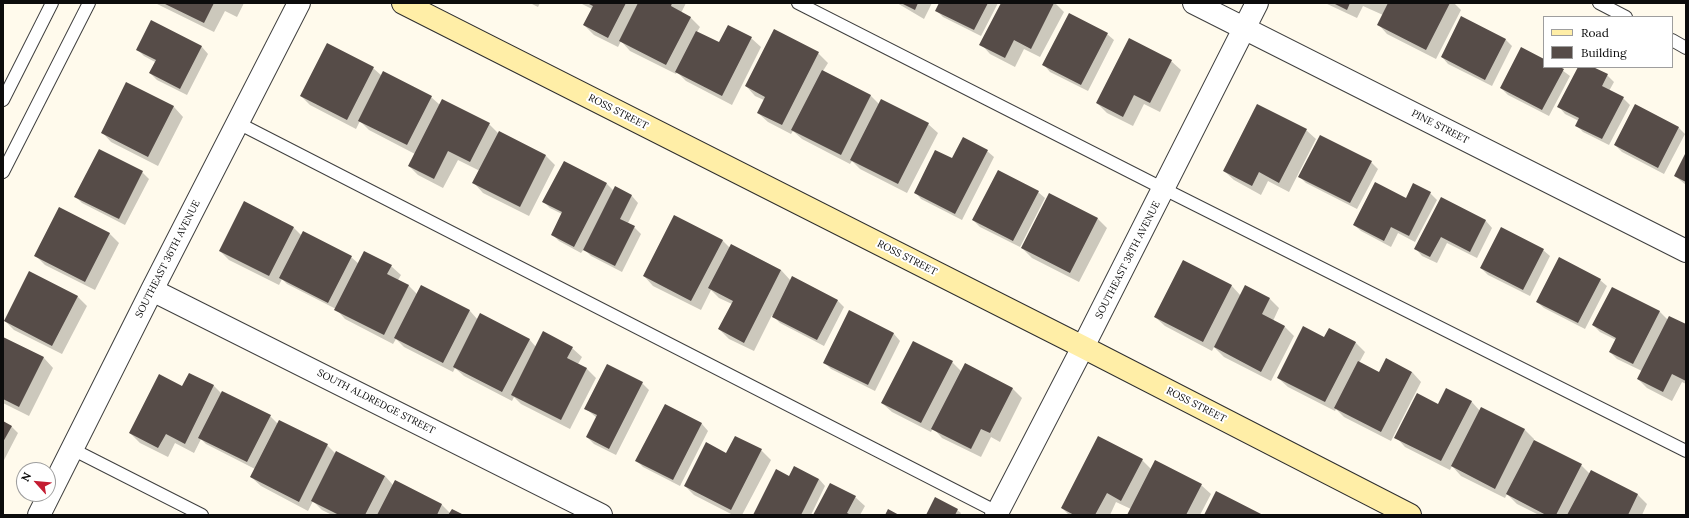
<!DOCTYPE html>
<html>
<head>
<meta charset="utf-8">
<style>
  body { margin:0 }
  #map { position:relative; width:1689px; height:518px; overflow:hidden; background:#fffaec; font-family:Lora,serif }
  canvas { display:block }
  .frame { position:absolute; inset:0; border:4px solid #0c0c0c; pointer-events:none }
  .legend { position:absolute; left:1543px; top:16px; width:130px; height:52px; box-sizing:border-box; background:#fff; border:1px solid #9e9e9e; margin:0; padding:5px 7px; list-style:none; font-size:12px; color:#0c0c0c }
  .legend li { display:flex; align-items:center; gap:8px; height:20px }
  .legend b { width:20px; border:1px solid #9e9e9e }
  .north { position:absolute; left:16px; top:462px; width:40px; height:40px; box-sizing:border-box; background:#fff; border:1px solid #9e9e9e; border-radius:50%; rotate:297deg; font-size:11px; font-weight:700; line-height:16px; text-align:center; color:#0c0c0c }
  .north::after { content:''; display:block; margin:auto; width:14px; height:18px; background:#c41d32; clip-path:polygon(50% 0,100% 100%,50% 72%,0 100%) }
</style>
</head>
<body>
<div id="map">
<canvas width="1689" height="518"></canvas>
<div class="frame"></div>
<ul class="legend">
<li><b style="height:5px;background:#ffeea7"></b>Road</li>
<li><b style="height:11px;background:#564c48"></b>Building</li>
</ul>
<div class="north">N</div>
</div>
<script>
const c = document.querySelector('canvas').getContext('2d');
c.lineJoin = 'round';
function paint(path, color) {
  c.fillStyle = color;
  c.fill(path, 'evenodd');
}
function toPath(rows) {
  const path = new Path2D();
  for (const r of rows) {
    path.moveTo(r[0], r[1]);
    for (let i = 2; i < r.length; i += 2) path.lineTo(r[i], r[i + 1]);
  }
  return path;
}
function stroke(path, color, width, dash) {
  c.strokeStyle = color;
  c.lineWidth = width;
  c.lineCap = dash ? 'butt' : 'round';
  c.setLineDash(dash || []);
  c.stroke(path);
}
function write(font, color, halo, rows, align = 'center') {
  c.font = font + ' Lora,serif';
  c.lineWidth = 4;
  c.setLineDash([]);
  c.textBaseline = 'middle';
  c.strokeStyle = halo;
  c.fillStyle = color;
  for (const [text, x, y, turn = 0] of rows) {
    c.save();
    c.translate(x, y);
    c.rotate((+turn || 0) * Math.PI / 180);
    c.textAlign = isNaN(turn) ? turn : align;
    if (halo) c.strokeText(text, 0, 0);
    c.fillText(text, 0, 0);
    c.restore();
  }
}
const shadow = toPath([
  [155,3,244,3,237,17,225,11,214,32],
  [530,3,540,3,538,7],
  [580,3,686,3,681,13,690,17,700,27,697,32,719,44,751,38,761,47,732,105,686,81,677,72,676,74,630,51,621,41,618,47,594,35,584,25,592,9],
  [897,3,932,3,924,19],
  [941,3,998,3,981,36,943,17,937,11],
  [1002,3,1055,3,1064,12,1040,57,1024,49,1015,67,990,54,981,44],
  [1325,3,1454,3,1461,10,1436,59,1387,34,1378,24,1383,15,1363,6,1357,18],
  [151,21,202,47,208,54,187,95,157,80,150,73,155,62,144,56,137,49],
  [1107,34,1114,40,1088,91,1050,72,1044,65],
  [1505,39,1512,46,1492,86,1448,64,1442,57],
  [818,53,828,63,823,71,871,96,879,104,928,124,938,133,907,193,860,169,852,161,850,164,802,139,793,131,791,134,768,122,758,113,764,100,755,96,746,86],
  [1544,60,1544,67,1558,67,1570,76,1549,116,1508,95,1501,88],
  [1171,61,1181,70,1160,112,1144,104,1133,126,1107,113,1097,103],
  [1579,67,1591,67,1607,75,1614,82,1609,91,1623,98,1630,105,1609,145,1583,132,1577,126,1579,121,1565,114,1559,107],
  [373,68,382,76,431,97,440,105,489,124,499,134,546,156,555,165,529,216,483,193,474,183,480,171,458,160,443,188,418,175,409,166,415,154,369,130,360,121,356,129,310,105,301,96],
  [127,83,174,107,183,117,158,166,111,142,102,132],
  [1678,127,1685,134,1664,174,1622,152,1615,145],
  [1306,130,1316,139,1289,192,1268,181,1261,195,1234,180,1224,171],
  [987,151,994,157,962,220,921,199,915,192,952,159],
  [1686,154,1686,185,1675,176],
  [1371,162,1378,169,1357,209,1306,183,1299,176],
  [142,172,149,179,125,225,82,203,75,196],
  [607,184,614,191,632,196,638,203,628,223,634,227,641,234,622,272,591,256,584,249,581,253,559,241,552,234,562,214,550,208,544,202],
  [1038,192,1045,198,1020,247,980,227,973,220],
  [1430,193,1437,200,1415,242,1398,233,1391,247,1361,231,1354,225,1406,200],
  [1441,199,1486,221,1492,228,1477,258,1447,243,1437,263,1422,256,1416,249],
  [244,203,294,228,302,236,351,257,359,264,391,266,401,275,398,280,409,286,417,294,421,286,470,311,478,320,529,339,536,347,572,348,582,357,578,364,587,369,596,378,570,429,521,404,514,397,512,401,464,376,455,368,453,372,404,347,396,339,393,344,345,319,336,309,287,284,282,279,279,285,229,260,220,251],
  [1098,219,1107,228,1079,282,1032,258,1022,248],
  [109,233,119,243,95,290,45,265,36,256],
  [722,240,730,248,731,245,781,270,791,281,837,300,844,307,824,346,780,323,772,315,754,351,729,339,719,329,732,304,719,298,711,290,701,310,653,286,644,276],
  [1543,250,1550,256,1530,296,1488,275,1481,268],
  [1600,280,1607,286,1585,329,1544,308,1537,302],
  [1231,285,1241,296,1270,299,1279,308,1273,321,1284,326,1294,336,1271,381,1224,357,1214,347,1212,351,1165,326,1155,317],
  [1612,288,1660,312,1668,320,1686,326,1686,384,1682,382,1672,401,1647,388,1638,379,1642,371,1617,359,1610,352,1616,340,1600,332,1593,325],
  [77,296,87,306,62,354,14,330,5,321],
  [850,312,894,334,900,341,875,391,831,369,824,362],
  [3,338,44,358,53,368,29,416,3,403],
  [1325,338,1355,342,1365,352,1359,363,1380,373,1412,372,1421,382,1391,441,1344,417,1336,409,1335,411,1288,387,1278,378],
  [952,362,962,372,965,364,1013,389,1022,398,1000,442,991,437,981,457,942,438,933,428,931,432,892,412,882,403],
  [190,374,214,386,222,394,270,416,278,424,327,445,336,454,385,476,393,485,395,481,442,505,450,513,462,515,332,515,322,510,313,501,308,511,261,486,251,477,255,469,206,444,201,439,194,453,175,443,168,457,140,443,130,433,183,387],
  [642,383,649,390,616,455,594,444,587,437,597,418,585,408],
  [1471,401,1480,411,1481,408,1525,430,1534,439,1534,441,1581,465,1590,474,1591,471,1638,495,1647,504,1642,515,1539,515,1517,504,1507,494,1505,498,1461,476,1452,466,1450,470,1405,447,1396,437,1439,405],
  [665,405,702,424,708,431,680,486,643,467,637,461],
  [3,422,11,426,18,433,3,462],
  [761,450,771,460,742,515,733,515,694,495,685,486,727,454],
  [1142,460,1151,469,1201,485,1211,494,1200,515,1128,515,1131,509,1116,502,1110,515,1069,515,1062,508],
  [789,477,819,479,825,486,811,515,754,515],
  [855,497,865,506,860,515,814,515],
  [957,510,961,513,960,515,927,515]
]);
const building = toPath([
  [163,3,214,3,204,23],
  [587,3,626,3,608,38,583,25,593,6],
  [638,3,672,3,671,6,691,17,666,65,619,41],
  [901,3,918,3,915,10],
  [939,3,988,3,974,30,935,11],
  [1001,3,1054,3,1031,49,1014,40,1005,58,979,45],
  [1333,3,1350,3,1347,10],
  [1388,3,1450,3,1426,50,1377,25],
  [1069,13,1108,33,1081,85,1042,65],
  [1461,16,1506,39,1485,80,1441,57],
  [151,20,202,46,180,89,149,73,156,60,136,50],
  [728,25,752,37,722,96,675,72,696,31,719,42],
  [774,29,819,52,782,125,757,113,765,97,745,86],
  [1129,38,1172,60,1150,103,1134,95,1123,117,1096,103],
  [327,43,374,67,347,120,300,96],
  [1521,47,1544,59,1544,67,1560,67,1564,69,1542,110,1500,88],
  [1578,67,1593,67,1608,74,1602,86,1624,97,1602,139,1575,126,1579,118,1557,107],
  [822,70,871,95,841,155,791,130],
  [383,71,432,96,407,145,358,121],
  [126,82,174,106,148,157,101,133],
  [442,99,490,123,470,162,448,151,434,179,408,166],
  [881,99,929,123,898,184,850,160],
  [1257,104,1307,129,1279,183,1259,172,1252,186,1223,171],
  [1635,104,1679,127,1658,168,1614,145],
  [499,131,546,155,520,207,472,183],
  [1320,135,1372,161,1350,203,1298,177],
  [963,137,988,150,955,214,914,193,935,150,952,158],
  [99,149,143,171,119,219,74,197],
  [1686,152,1686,182,1674,176],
  [564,161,607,183,574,247,551,235,562,212,542,202],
  [998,170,1039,191,1013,241,972,220],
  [1375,182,1406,198,1413,183,1431,192,1409,236,1391,227,1384,241,1353,225],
  [615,186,632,195,620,219,635,226,615,266,583,250],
  [1049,193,1098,218,1070,273,1021,248],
  [1441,197,1486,220,1470,252,1441,237,1430,257,1414,249],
  [244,201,294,227,269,276,219,251],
  [59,207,110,233,85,282,34,256],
  [674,215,723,240,691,301,643,276],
  [1501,227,1544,249,1523,290,1480,268],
  [303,231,352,256,328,303,279,278],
  [731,244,781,270,744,343,718,329,733,301,708,288],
  [364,251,392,265,387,274,409,285,384,335,334,310],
  [1559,257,1601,279,1578,323,1536,302],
  [1183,260,1232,285,1203,342,1154,317],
  [29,271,78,296,52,346,4,321],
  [792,276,838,300,817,340,772,317],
  [421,285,470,310,443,363,394,338],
  [1245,285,1270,298,1262,314,1285,326,1261,372,1214,347],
  [1612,287,1660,311,1633,364,1609,352,1616,338,1592,325],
  [849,310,894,333,868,385,823,363],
  [480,313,530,339,502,392,453,367],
  [1669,316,1686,324,1686,381,1672,374,1663,392,1637,379],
  [1303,326,1324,337,1329,328,1356,342,1325,402,1277,378],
  [543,331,573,347,567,358,587,368,561,420,511,395],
  [3,337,44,357,19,407,3,399],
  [913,341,953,361,921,423,881,403],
  [1386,358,1412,372,1381,432,1334,408,1358,361,1379,372],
  [965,363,1013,388,990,433,981,429,971,449,931,429],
  [607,364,643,382,609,449,586,437,597,415,584,409],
  [189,373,214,385,185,444,166,434,158,448,129,433,159,374,182,386],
  [1446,388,1472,401,1441,461,1394,438,1417,393,1438,404],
  [222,391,271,415,247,462,198,438],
  [665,404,702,423,673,480,635,461],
  [1481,407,1525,429,1495,489,1451,466],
  [279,420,328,444,299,502,250,477],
  [3,421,12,426,3,442],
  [735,436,762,449,731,510,684,486,706,442,726,453],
  [1098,436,1143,459,1121,501,1107,493,1095,515,1074,515,1061,508],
  [1534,440,1582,464,1556,515,1546,515,1506,494],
  [336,451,385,476,365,515,339,515,311,501],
  [1155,460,1202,484,1186,515,1127,515],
  [794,466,819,479,801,515,753,515,776,469,789,476],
  [1591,470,1638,494,1628,515,1567,515],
  [395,480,442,504,437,515,377,515],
  [830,483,856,496,847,513,851,515,813,515],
  [1216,491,1263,515,1204,515],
  [935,497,958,509,955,515,926,515],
  [452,509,464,515,448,515],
  [888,509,899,515,885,515]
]);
const lane = toPath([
  [798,3,1164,189,1686,451],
  [1599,3,1626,17],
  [1672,40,1686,48],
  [3,100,52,3],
  [238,123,1001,514],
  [3,172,89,3],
  [72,449,202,515]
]);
const street = toPath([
  [1194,3,1686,251],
  [152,290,601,515],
  [39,515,152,290,299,3],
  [996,515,1083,347,1257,3]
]);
const secondary = toPath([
  [403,3,1083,347,1410,515]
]);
const streetNames = [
  ["ROSS STREET",618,112,27],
  ["PINE STREET",1440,127,27],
  ["ROSS STREET",907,258,27],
  ["SOUTHEAST 36TH AVENUE",168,259,-63],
  ["SOUTHEAST 38TH AVENUE",1128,260,-63],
  ["SOUTH ALDREDGE STREET",376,402,27],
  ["ROSS STREET",1196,405,27]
];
paint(shadow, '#0003');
paint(building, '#564c48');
stroke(lane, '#3f3f3f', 14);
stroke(street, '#3f3f3f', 24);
stroke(secondary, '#2e2e2e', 24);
stroke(lane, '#fff', 12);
stroke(street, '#fff', 22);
stroke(secondary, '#ffeea7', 22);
write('10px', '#0c0c0c', '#fff', streetNames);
</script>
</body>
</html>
